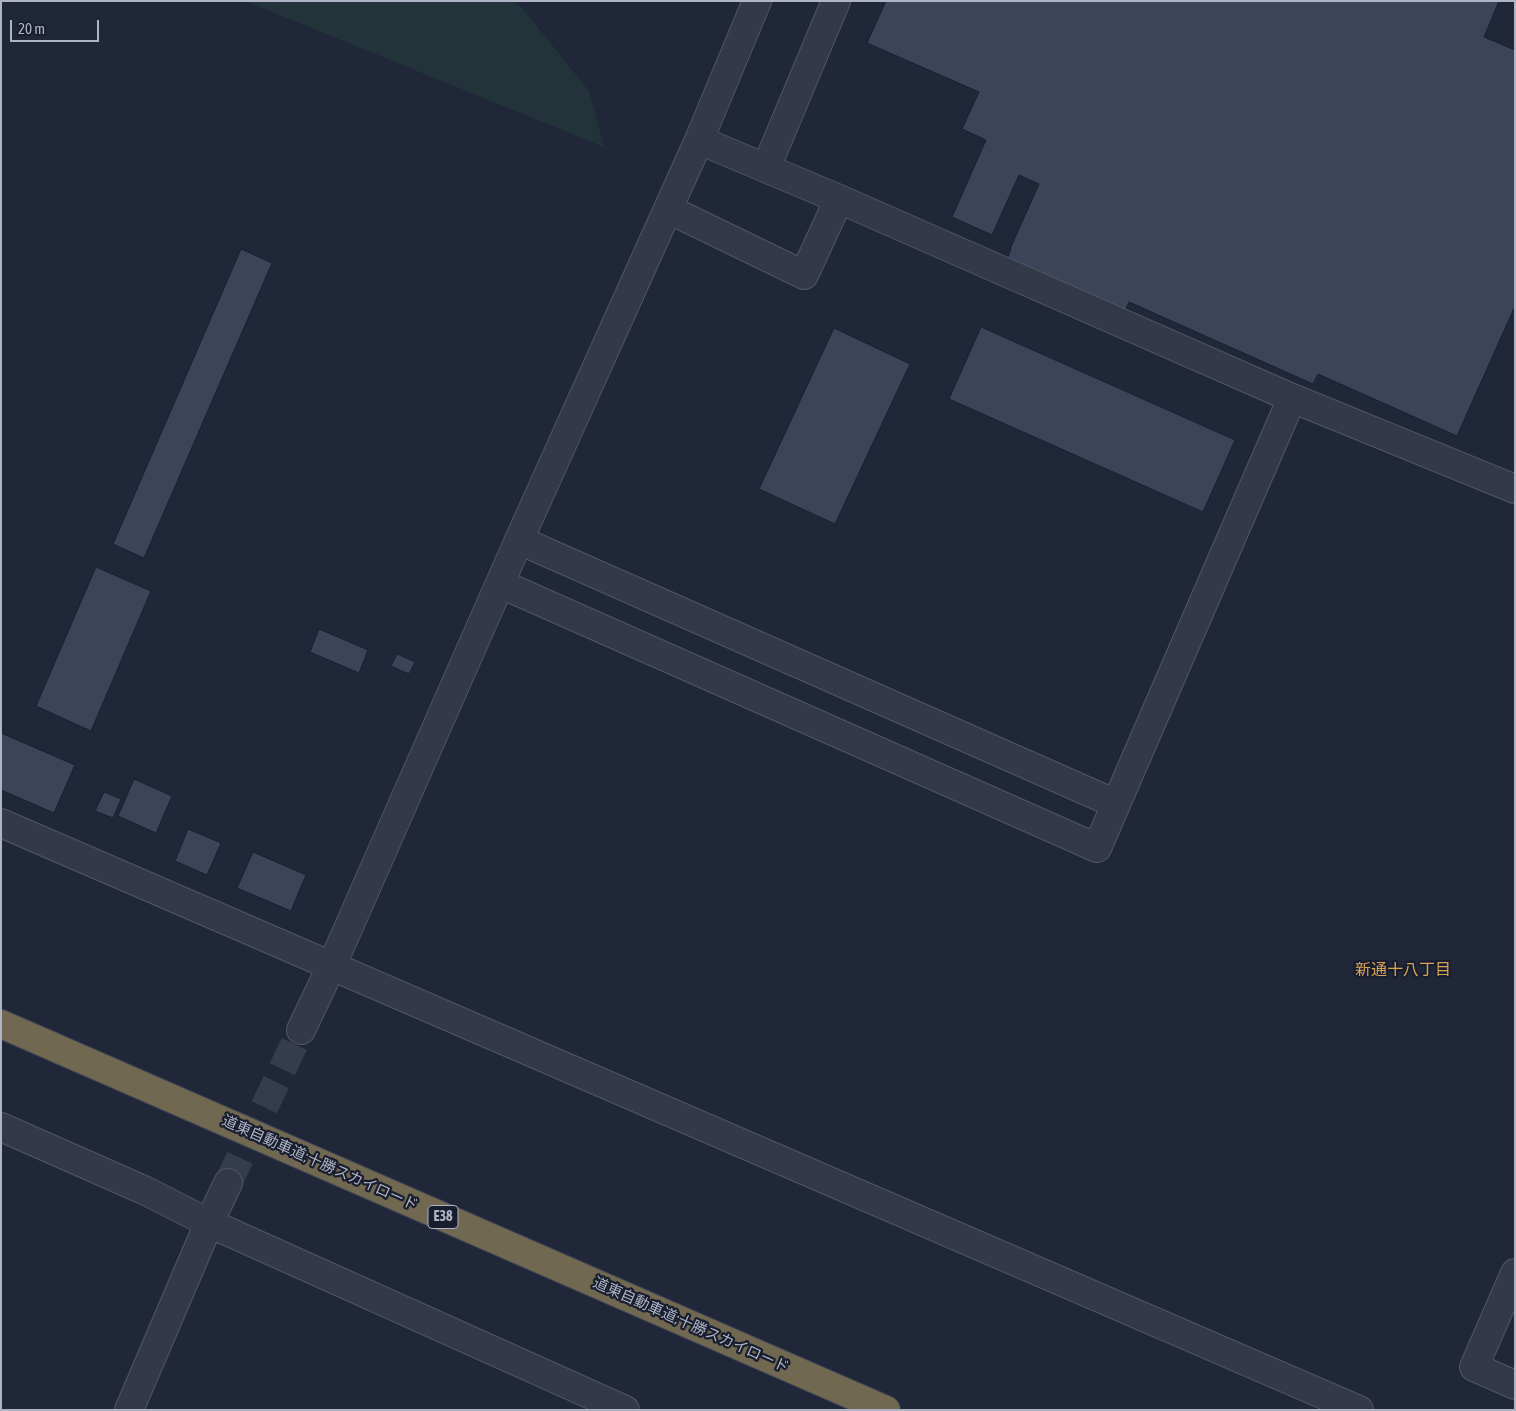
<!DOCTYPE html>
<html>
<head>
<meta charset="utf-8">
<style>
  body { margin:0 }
  #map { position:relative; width:1516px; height:1411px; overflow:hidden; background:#202739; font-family:"Asap Condensed",sans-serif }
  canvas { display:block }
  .frame { position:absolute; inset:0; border:2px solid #aeb3c6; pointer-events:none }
  .scale { position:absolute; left:10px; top:20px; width:89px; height:22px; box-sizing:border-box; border:2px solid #aeb3c6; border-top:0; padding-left:6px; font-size:15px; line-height:18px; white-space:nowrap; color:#aeb3c6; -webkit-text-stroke:4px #191e2e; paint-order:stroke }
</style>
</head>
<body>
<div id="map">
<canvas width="1516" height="1411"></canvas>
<div class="frame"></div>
<div class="scale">20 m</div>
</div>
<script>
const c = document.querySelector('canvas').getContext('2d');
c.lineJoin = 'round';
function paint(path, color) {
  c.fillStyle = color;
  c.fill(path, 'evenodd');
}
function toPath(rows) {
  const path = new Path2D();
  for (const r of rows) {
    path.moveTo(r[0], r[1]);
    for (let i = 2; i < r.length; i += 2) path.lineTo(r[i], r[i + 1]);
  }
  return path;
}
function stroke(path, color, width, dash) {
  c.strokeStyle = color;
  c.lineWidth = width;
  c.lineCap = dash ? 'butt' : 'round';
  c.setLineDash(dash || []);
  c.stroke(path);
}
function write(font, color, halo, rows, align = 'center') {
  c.font = font + ' "Asap Condensed","Noto Sans JP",sans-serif';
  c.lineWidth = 4.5;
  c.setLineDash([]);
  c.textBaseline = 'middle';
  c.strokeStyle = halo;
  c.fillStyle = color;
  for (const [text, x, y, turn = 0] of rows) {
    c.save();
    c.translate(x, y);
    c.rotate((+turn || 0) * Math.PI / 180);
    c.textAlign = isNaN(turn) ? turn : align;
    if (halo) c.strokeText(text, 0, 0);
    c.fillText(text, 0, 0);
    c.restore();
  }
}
const green = toPath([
  [245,1,513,1,523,9,589,91,604,147]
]);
const building = toPath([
  [886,1,1499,1,1484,37,1515,50,1515,306,1457,436,1318,374,1313,384,1129,302,1123,316,1005,264,1011,249,1010,249,1039,184,1019,175,992,235,952,217,986,140,962,129,979,92,867,43,886,1],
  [241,249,272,263,144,558,113,544,241,249],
  [981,327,1235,440,1203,512,949,399,981,327],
  [834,328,910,364,835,524,759,489,834,328],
  [96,567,151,591,91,731,36,706,96,567],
  [319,629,368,650,359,673,310,652,319,629],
  [397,654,415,662,409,674,391,666,397,654],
  [1,733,75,765,54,813,1,790,1,733],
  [134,779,172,796,156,833,118,816,134,779],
  [104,792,121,799,113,818,95,811,104,792],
  [188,829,221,843,207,875,175,861,188,829],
  [253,852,306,875,291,911,237,888,253,852]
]);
const minorTunnel = toPath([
  [228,1183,301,1030]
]);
const minor = toPath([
  [699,140,839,199,1292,398,1515,489],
  [766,168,836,1],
  [668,209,804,275,839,199],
  [519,540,1116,804],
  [501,584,1097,848,1292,398],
  [1,823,1359,1410],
  [301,1030,332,965,519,540,699,140,757,1],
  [1,1127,146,1191,209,1223,625,1410],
  [1515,1273,1474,1367,1515,1385],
  [129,1410,209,1223,228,1183]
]);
const highway = toPath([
  [1,1024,886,1410]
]);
const shields = [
  [443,1217,30]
];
const shieldNames = [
  ["E38",443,1217]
];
const streetNames = [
  ["道東自動車道;十勝スカイロード",320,1163,24],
  ["道東自動車道;十勝スカイロード",691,1325,24]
];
const neighbourhoodNames = [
  ["新通十八丁目",1403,970]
];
paint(green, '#22333a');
paint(building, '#3c4459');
stroke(building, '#1b2030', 1);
stroke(minorTunnel, '#353c4e', 28, [28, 14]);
stroke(minor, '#515667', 30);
stroke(highway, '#3e4354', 30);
stroke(minor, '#333949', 28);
stroke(highway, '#706850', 28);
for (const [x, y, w] of shields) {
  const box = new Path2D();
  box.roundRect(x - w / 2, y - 11.5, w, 23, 4);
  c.fillStyle = '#191e2e';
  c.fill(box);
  stroke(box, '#aeb3c6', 1);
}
write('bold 14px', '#aeb3c6', null, shieldNames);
write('15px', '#aeb3c6', '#191e2e', streetNames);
write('16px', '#d7a357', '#191e2e', neighbourhoodNames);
</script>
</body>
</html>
